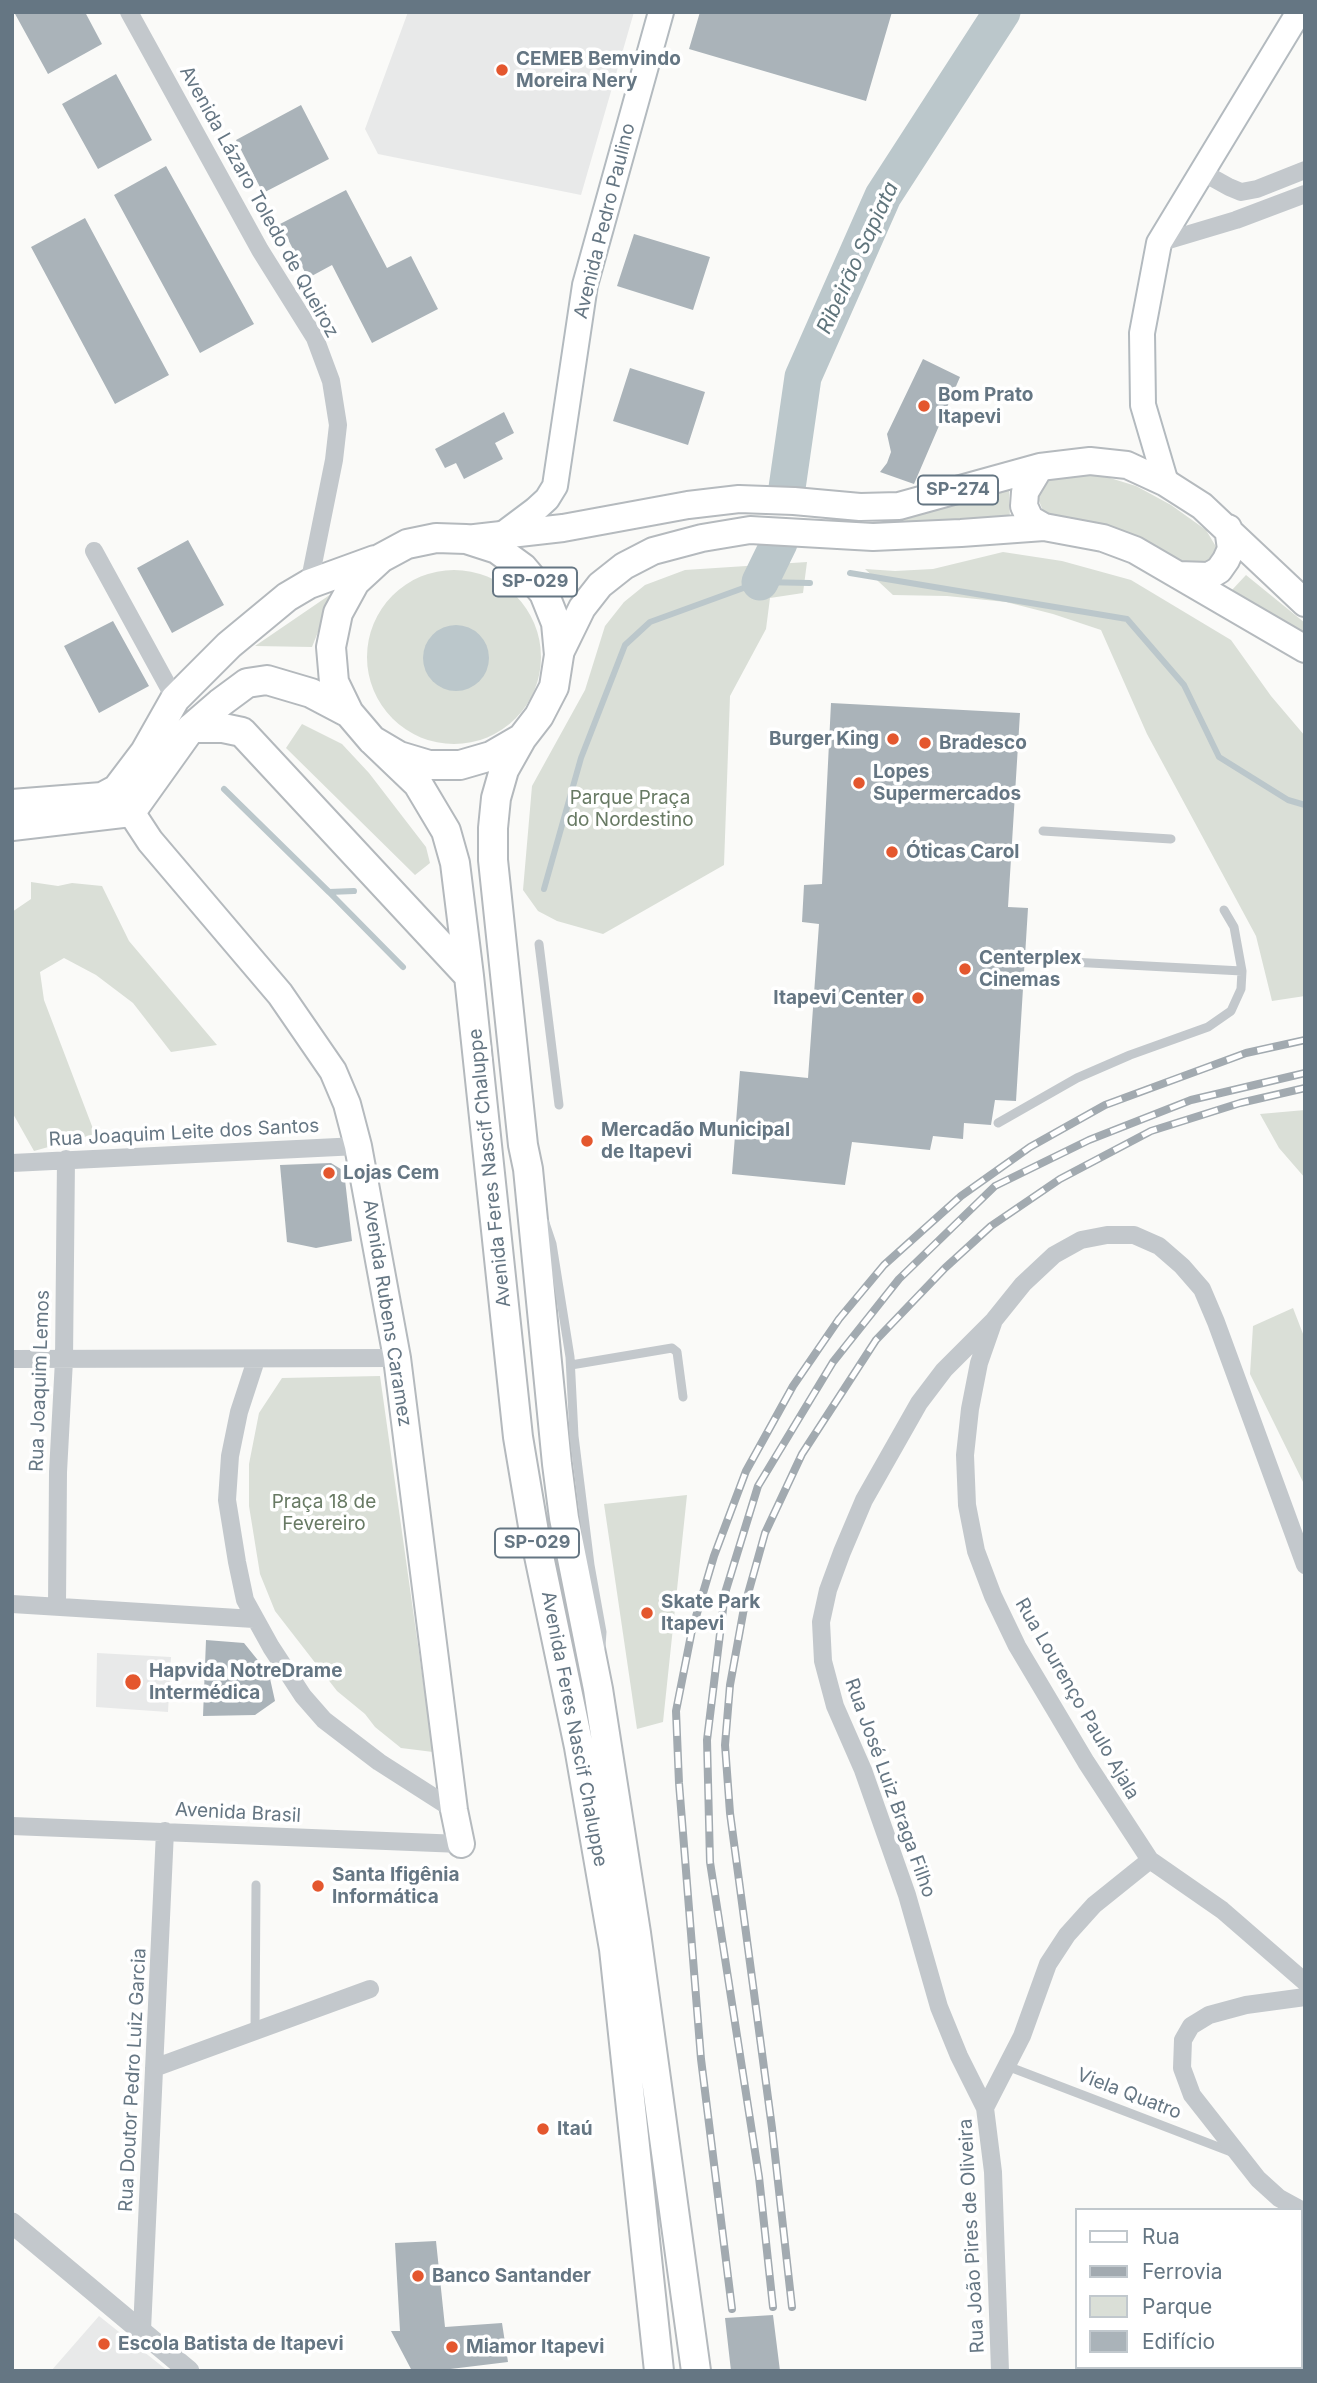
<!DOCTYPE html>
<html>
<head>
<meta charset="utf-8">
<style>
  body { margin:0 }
  #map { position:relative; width:1317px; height:2383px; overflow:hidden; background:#fafaf8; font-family:Inter,sans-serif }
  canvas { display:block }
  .frame { position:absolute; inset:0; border:14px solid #657683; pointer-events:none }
  .legend { position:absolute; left:1075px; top:2208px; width:228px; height:161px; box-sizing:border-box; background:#fff; border:2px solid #c1c8cd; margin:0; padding:9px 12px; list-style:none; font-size:21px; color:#657683 }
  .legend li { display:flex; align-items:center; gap:14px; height:35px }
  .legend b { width:35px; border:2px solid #c1c8cd }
</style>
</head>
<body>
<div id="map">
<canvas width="1317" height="2383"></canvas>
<div class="frame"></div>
<ul class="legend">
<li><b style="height:9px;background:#fff"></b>Rua</li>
<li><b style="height:9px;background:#a2aab0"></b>Ferrovia</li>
<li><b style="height:19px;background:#dadfd7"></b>Parque</li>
<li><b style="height:19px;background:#aab3b9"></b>Edifício</li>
</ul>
</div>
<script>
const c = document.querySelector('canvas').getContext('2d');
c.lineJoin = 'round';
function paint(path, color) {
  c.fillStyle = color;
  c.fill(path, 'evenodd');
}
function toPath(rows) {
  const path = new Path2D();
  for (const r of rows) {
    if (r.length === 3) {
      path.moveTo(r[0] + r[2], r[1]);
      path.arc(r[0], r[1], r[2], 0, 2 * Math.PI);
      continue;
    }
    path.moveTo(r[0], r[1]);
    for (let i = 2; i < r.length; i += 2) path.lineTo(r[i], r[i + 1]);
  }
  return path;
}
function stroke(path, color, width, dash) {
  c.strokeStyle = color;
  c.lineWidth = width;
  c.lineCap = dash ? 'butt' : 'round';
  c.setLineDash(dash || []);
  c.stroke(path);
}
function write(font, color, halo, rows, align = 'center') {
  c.font = font + ' Inter,sans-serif';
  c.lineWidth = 7;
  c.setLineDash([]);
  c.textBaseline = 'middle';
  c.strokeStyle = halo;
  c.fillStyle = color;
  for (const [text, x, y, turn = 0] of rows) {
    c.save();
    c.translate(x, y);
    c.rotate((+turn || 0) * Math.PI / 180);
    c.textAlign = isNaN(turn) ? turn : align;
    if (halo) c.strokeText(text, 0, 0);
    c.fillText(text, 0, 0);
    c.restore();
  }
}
const built = toPath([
  [408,12,634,12,581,195,378,154,365,129],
  [97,1653,171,1657,168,1712,96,1707],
  [99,2316,168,2371,51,2371]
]);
const green = toPath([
  [1067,471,1097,474,1136,486,1171,505,1206,530,1218,550,1213,563,1200,572,1112,528,1077,519,1054,519,1044,513,1039,501,1038,487,1049,475],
  [1009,485,1010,521,883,526],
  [1003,552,1062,561,1131,580,1231,640,1271,696,1305,736,1305,996,1272,1001,1256,936,1147,734,1101,630,1053,614,1006,602,947,596,893,595,865,569,895,571,933,569],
  [807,562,803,593,770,598,766,629,730,696,724,865,603,934,557,921,538,911,523,890,532,786,585,690,605,626,624,602,645,585,685,570],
  [454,657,87],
  [1246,575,1305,623,1305,636,1231,591],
  [334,592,312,647,255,646],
  [302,724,342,744,369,773,426,847,430,863,415,875,286,748],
  [31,882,58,886,72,883,102,886,129,941,217,1045,171,1052,133,1003,96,975,64,958,40,972,44,1000,95,1134,34,1151,12,1112,12,912,31,899],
  [1305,1110,1305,1178,1279,1148,1260,1114],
  [1293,1308,1305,1339,1305,1486,1250,1374,1253,1326],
  [380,1376,433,1752,401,1748,375,1727,365,1714,337,1691,275,1611,260,1574,249,1506,249,1464,259,1413,282,1378],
  [687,1495,663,1722,637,1729,604,1504]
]);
const water = toPath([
  [456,658,33]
]);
const stream = toPath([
  [850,573,1127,619,1184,685,1219,757,1288,800,1305,805],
  [224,789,329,892,354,891],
  [544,889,581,758,625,645,650,622,760,582,810,583],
  [329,892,403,967]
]);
const river = toPath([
  [787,488,803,377,883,196,1002,12],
  [760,582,779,543]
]);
const building = toPath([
  [14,12,85,12,102,44,48,74],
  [700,12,892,12,866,101,689,49],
  [116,74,152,140,98,169,62,104],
  [301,105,329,159,263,193,236,140],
  [166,166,254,324,200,353,114,195],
  [346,190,387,268,411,256,438,309,372,343,332,265,308,278,280,224],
  [85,218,169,375,115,404,31,247],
  [634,234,710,257,693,310,617,286],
  [923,359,960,377,914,484,880,472,887,463,891,452,887,434],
  [630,368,705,392,688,445,613,421],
  [504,412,514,433,495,443,503,459,464,479,456,463,445,468,435,449],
  [188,540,224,605,172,633,137,568],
  [113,621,149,686,99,713,64,646],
  [831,703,1020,713,1008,907,1028,908,1016,1101,995,1100,991,1125,964,1123,963,1139,933,1136,930,1150,852,1142,845,1185,732,1174,740,1071,808,1078,819,924,802,922,804,885,822,884],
  [331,1163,344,1171,352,1241,316,1248,287,1242,280,1165],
  [206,1640,244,1643,269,1674,275,1701,255,1715,203,1716],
  [436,2241,445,2327,502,2323,508,2362,434,2371,412,2371,391,2331,400,2331,395,2243],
  [773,2315,780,2371,731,2371,725,2318]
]);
const service = toPath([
  [1043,831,1171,839],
  [539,944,559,1105],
  [1033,960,1242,971],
  [998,1123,1077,1078,1130,1055,1208,1027,1231,1011,1241,989,1242,971,1234,927,1224,910],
  [545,1223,552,1244,570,1357,574,1436,590,1565,602,1632,601,1646],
  [571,1365,672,1348,677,1352,683,1397],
  [255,2031,256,1885],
  [1007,2066,1234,2153],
  [1278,2367,1278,2371]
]);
const minor = toPath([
  [129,12,260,250,315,338,331,381,338,425,334,460,309,584],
  [1202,172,1229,187,1241,192,1257,189,1305,170],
  [1159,243,1236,220,1305,194],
  [94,551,175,699],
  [12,1163,358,1146],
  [993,1323,979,1363,970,1409,965,1455,967,1505,976,1551,993,1596,1017,1646,1086,1762,1150,1860,1222,1910,1305,1982],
  [12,1359,397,1358],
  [256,1360,239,1412,230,1456,227,1500,237,1562,245,1600,271,1647,303,1696,324,1720,379,1762,454,1810],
  [12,1604,254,1619],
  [57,1605,58,1472,64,1360,66,1159],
  [12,1826,461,1844],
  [154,2068,370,1989],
  [985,2108,959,2056,939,2007,907,1895,863,1770,835,1706,823,1661,821,1622,828,1590,842,1552,864,1500,919,1403,944,1370,994,1320,1023,1284,1054,1255,1081,1240,1107,1235,1134,1235,1159,1246,1182,1266,1202,1289,1216,1322,1305,1565],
  [1301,2210,1279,2198,1258,2179,1192,2095,1182,2068,1183,2040,1191,2026,1209,2015,1246,2005,1305,1997],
  [142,2330,165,1831],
  [1000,2371,993,2172,985,2108,1022,2036,1048,1964,1067,1935,1094,1905,1150,1860]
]);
const tertiary = toPath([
  [12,2223,189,2371]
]);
const secondary = toPath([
  [1166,483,1143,405,1142,333,1159,243,1299,12],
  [503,534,535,510,547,499,555,486,585,285,661,12]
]);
const primary = toPath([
  [1040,467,1025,492,1024,506,1030,519,1044,527],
  [466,539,563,528,688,505,739,499,794,501,860,507,899,506,1040,467,1090,461,1127,465,1166,483,1202,506,1305,603],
  [1178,575,1209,576,1219,570,1226,560,1231,549,1228,528],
  [559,655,582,608,600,585,624,566,653,551,702,538,750,530,873,537,961,533,1044,527,1103,538,1135,550,1305,649],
  [131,812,150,841,280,994,333,1071,347,1104,358,1146,397,1358,454,1810,461,1844]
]);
const trunk = toPath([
  [191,728,223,728,242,732,469,976],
  [522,738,504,770,496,798,493,828,493,860,523,1145,528,1169,557,1464,564,1518,598,1689,636,1933,696,2371],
  [372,740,399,756,429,765,460,765,491,756,522,738,539,716,554,687,559,655,556,623,544,593,523,568,497,549,466,539,436,538,407,544,381,558,355,582,338,613,331,647,334,682,349,713,372,740,418,784,446,831,455,863,469,976,518,1437,534,1532,579,1747,614,1949,659,2371],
  [12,804,102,797,117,789,145,752,175,699,229,645,287,597,309,584,375,560],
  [12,826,131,812,191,728,220,703,247,683,267,680,311,693,349,713]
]);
const rail = toPath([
  [773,2307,759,2177,710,1862,707,1740,725,1593,758,1486,833,1362,899,1279,995,1186,1089,1140,1191,1100,1305,1073],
  [792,2307,772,2128,730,1813,725,1745,730,1685,744,1608,765,1533,802,1454,876,1340,945,1268,991,1226,1060,1179,1151,1131,1240,1103,1305,1088],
  [732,2309,701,2059,679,1783,676,1711,692,1630,714,1556,746,1471,793,1386,839,1319,884,1265,961,1196,1030,1147,1105,1105,1246,1053,1305,1040]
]);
const markers = [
  [502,70,7,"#e4572e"],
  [924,406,7,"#e4572e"],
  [893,739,7,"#e4572e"],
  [925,743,7,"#e4572e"],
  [859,783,7,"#e4572e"],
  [892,852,7,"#e4572e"],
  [965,969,7,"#e4572e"],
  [918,998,7,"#e4572e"],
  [587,1141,7,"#e4572e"],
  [329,1173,7,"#e4572e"],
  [647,1613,7,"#e4572e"],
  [133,1682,9,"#e4572e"],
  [318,1886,7,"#e4572e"],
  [543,2129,7,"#e4572e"],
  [418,2276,7,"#e4572e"],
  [104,2344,7,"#e4572e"],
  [452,2347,7,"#e4572e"]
];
const shields = [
  [958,490,80],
  [535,582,84],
  [537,1543,84]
];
const shieldNames = [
  ["SP-274",958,490],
  ["SP-029",535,582],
  ["SP-029",537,1543]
];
const poiNames = [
  ["CEMEB Bemvindo",516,59],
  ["Moreira Nery",516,81],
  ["Bom Prato",938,395],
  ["Itapevi",938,417],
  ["Burger King",879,739,"right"],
  ["Bradesco",939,743],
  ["Lopes",873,772],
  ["Supermercados",873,794],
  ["Óticas Carol",906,852],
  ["Centerplex",979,958],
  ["Cinemas",979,980],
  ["Itapevi Center",904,998,"right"],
  ["Mercadão Municipal",601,1130],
  ["de Itapevi",601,1152],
  ["Lojas Cem",343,1173],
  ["Skate Park",661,1602],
  ["Itapevi",661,1624],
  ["Hapvida NotreDrame",149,1671],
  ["Intermédica",149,1693],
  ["Santa Ifigênia",332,1875],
  ["Informática",332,1897],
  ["Itaú",557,2129],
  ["Banco Santander",432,2276],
  ["Escola Batista de Itapevi",118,2344],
  ["Miamor Itapevi",466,2347]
];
const streetNames = [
  ["Avenida Lázaro Toledo de Queiroz",259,202,61],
  ["Avenida Pedro Paulino",605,221,-76],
  ["Rua Joaquim Leite dos Santos",184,1133,-3],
  ["Avenida Feres Nascif Chaluppe",490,1168,-96],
  ["Avenida Rubens Caramez",387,1313,81],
  ["Rua Joaquim Lemos",40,1381,-88],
  ["Rua Lourenço Paulo Ajala",1077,1699,60],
  ["Avenida Feres Nascif Chaluppe",574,1729,79],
  ["Rua José Luiz Braga Filho",890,1788,70],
  ["Avenida Brasil",238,1813,3],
  ["Rua Doutor Pedro Luiz Garcia",133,2080,-87],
  ["Viela Quatro",1129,2094,21],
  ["Rua João Pires de Oliveira",972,2236,-93]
];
const parkNames = [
  ["Parque Praça",630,798],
  ["do Nordestino",630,820],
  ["Praça 18 de",324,1502],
  ["Fevereiro",324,1524]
];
const waterNames = [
  ["Ribeirão Sapiata",858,258,-65]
];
paint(built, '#e8e9e9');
paint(green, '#dadfd7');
paint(water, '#bbc7cb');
stroke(stream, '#bbc7cb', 6);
stroke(river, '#bbc7cb', 37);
paint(building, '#aab3b9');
stroke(secondary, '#b3babf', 28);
stroke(primary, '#b5babe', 30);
stroke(trunk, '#b4b9bd', 32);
stroke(service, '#c3c8cc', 9);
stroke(minor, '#c3c8cc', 18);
stroke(tertiary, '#c3c8cc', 21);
stroke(secondary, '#fff', 24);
stroke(primary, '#fff', 26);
stroke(trunk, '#fff', 28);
stroke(rail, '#a2aab0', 8);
stroke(rail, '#fff', 5, [16]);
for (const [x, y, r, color] of markers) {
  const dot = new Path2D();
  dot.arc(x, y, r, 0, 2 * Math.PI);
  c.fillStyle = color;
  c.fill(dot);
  stroke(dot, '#fff', 2.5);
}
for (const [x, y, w] of shields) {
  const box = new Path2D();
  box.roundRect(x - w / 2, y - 14.5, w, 29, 5);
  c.fillStyle = '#fff';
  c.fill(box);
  stroke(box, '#657683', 2);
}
write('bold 18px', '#657683', null, shieldNames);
write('bold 19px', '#657683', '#fff', poiNames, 'left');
write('19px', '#657683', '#fff', streetNames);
write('19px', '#687a64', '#fff', parkNames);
write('italic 21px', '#60757c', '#fff', waterNames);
</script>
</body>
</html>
